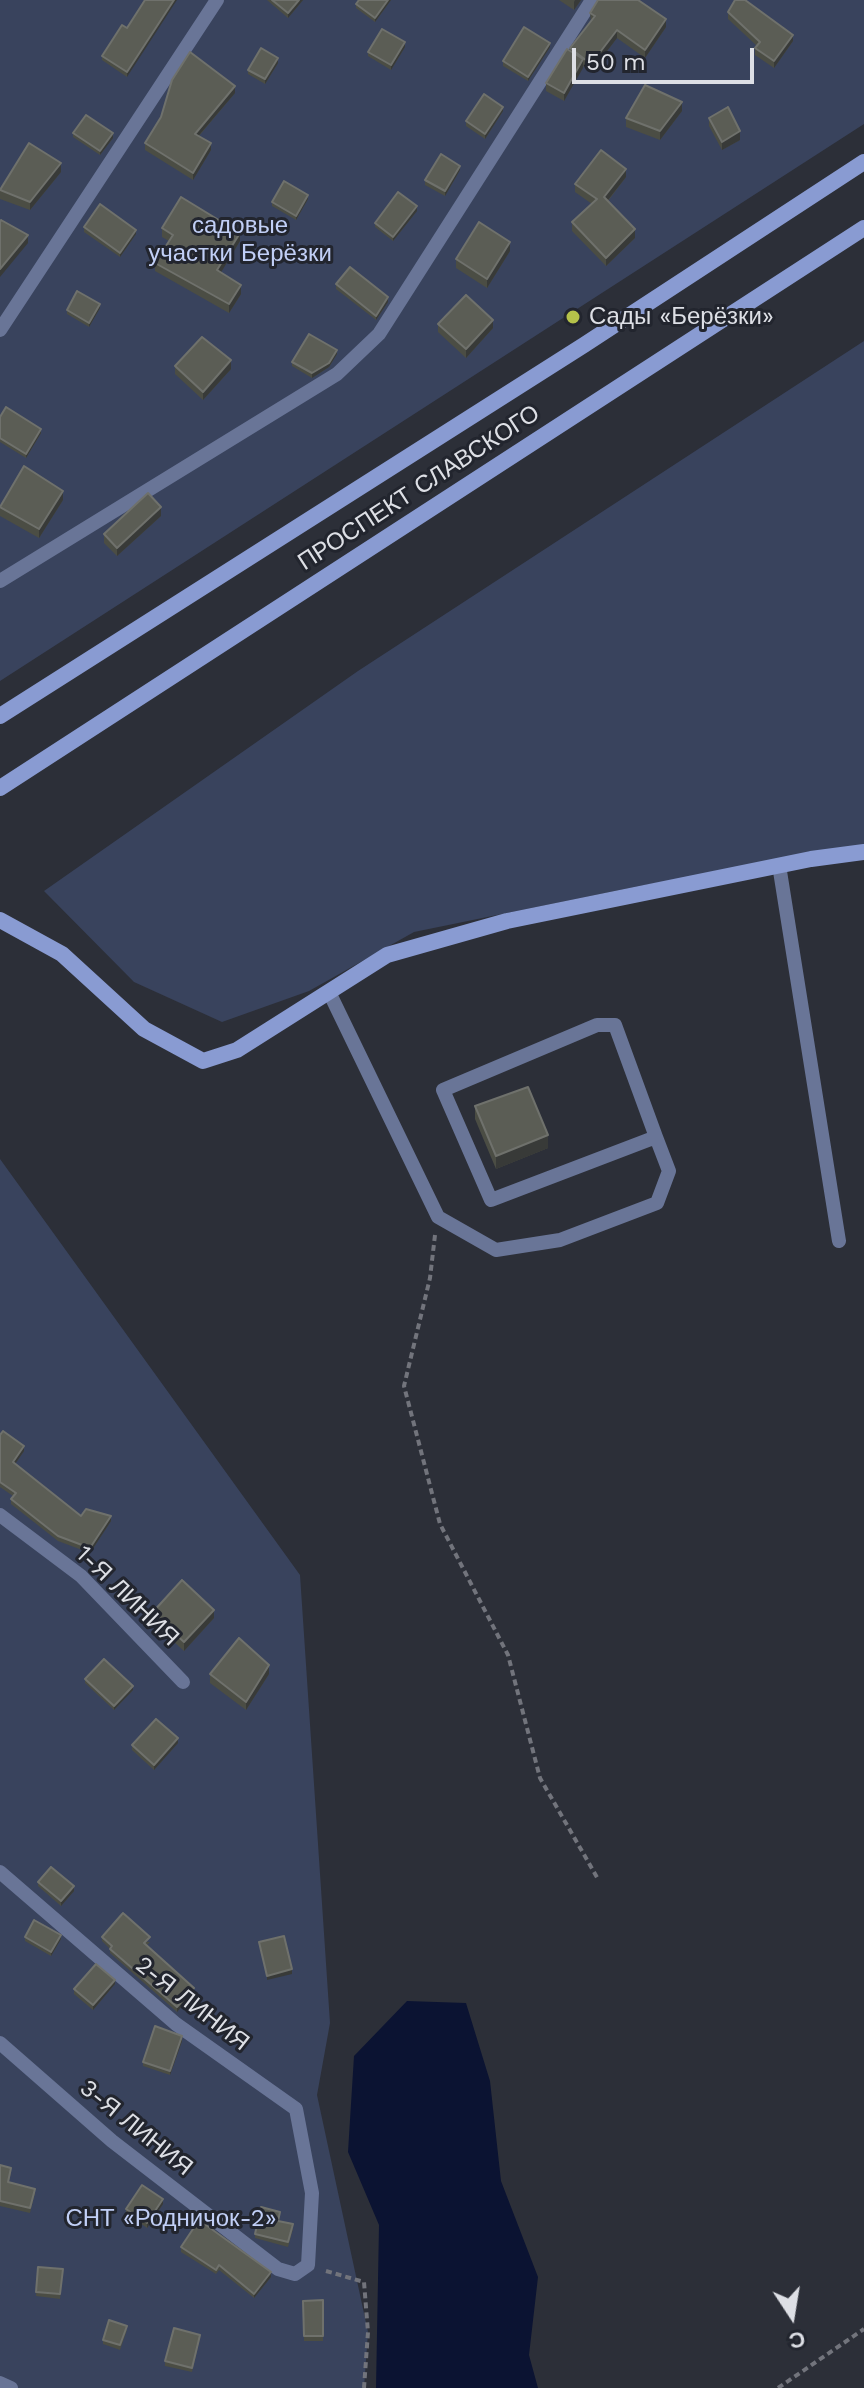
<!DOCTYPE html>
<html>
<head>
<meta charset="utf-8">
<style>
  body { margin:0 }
  #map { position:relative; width:864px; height:2388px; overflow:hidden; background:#2c2f38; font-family:"Work Sans",sans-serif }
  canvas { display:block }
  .north { position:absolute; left:752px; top:2276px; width:80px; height:80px; -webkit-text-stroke:6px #22252e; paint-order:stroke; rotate:168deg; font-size:22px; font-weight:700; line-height:32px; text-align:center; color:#dddfe5 }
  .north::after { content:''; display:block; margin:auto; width:28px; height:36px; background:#dddfe5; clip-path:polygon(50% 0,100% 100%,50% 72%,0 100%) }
  .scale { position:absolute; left:572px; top:48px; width:182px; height:36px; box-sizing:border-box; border:4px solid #dddfe5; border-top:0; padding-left:10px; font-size:24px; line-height:28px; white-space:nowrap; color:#dddfe5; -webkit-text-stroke:6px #22252e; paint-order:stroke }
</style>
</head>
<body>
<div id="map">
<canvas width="864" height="2388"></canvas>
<div class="north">С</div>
<div class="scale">50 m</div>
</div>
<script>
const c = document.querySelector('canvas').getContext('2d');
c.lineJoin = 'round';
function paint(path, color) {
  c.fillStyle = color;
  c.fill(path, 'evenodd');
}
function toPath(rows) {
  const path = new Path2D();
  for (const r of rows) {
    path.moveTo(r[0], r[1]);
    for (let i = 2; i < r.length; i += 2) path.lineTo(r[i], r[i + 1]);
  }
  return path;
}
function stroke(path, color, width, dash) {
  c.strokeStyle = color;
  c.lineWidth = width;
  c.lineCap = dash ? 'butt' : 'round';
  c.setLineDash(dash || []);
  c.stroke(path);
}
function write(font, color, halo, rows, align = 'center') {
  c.font = font + ' "Work Sans",sans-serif';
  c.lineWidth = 6;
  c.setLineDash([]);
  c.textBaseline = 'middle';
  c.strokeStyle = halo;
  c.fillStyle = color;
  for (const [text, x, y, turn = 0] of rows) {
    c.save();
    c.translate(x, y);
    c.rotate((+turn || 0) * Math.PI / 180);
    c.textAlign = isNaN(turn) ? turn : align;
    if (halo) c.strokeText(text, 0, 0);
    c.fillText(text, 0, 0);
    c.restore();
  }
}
const green = toPath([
  [0,0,864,0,864,124,0,681],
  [864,341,864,847,639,886,414,932,309,991,222,1022,134,982,44,891,358,671],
  [0,1159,300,1575,330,2023,317,2095,368,2332,364,2388,0,2388]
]);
const water = toPath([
  [407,2001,466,2003,490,2081,501,2181,538,2277,529,2355,538,2388,376,2388,379,2225,348,2152,354,2056]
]);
const path = toPath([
  [435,1235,430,1278,404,1386,440,1524,508,1655,540,1778,598,1879],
  [326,2271,364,2282,368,2332,364,2388],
  [778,2388,864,2329]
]);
const lane = toPath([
  [0,330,217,0],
  [0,581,337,374,379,334,592,0],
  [779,865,839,1241],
  [329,992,438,1217,496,1250,560,1240,657,1203,669,1171,656,1137,615,1025,597,1025,443,1090,491,1200,656,1137],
  [0,1515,81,1576,183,1682],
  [0,1872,176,2024,296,2109,312,2193,308,2265,295,2274,278,2269,112,2141,0,2043],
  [0,2383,11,2388]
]);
const secondary = toPath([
  [0,716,584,345,864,162],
  [0,788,864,228],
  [0,920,62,954,144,1029,203,1061,237,1050,387,955,507,921,811,859,864,852]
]);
const wall = toPath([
  [267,0,303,0,288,18],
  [359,0,391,0,375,22,356,8,356,4],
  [559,0,581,0,574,10],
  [728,12,793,41,774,68,755,55,755,48,757,46,728,19],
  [590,13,666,27,645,58,617,38,591,72,583,66,564,101,546,91,546,83,570,51,570,48,591,22],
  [127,28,127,77,102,60,102,56],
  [405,47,391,70,368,56,368,52],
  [550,47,528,81,503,66,503,61],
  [278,63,265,84,248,74,248,70],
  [235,93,199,136,211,150,193,180,145,150,145,143],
  [503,111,485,139,466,126,466,121],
  [682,111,660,140,626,127,626,118],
  [709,118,740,140,722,150,709,126],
  [73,133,113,138,100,155,73,137],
  [460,170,445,196,425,185,425,180],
  [61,172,30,210,0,199,0,189],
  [626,177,608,201,635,238,606,266,572,231,572,222,592,204,575,192,575,184],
  [308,199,296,220,272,206,272,202],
  [417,211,393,241,375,227,375,223],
  [84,227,136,234,120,257,84,232],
  [162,228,240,241,221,272,241,294,229,313,155,271,155,263,169,241,162,237],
  [510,251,487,288,456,268,456,259],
  [336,284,388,302,376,320,336,289],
  [100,308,89,327,67,314,67,310],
  [438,324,493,328,466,358,438,332],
  [337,354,329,367,312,378,292,366,292,362],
  [175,366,231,369,203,400,175,374],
  [0,417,41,433,26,458,0,442],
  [63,500,39,538,0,516,0,507],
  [161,516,117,556,104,543,104,534],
  [475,1106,548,1148,496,1169,475,1119],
  [0,1435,24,1451,15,1464,81,1516,111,1521,90,1553,58,1541,11,1504,11,1499,13,1496,0,1487],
  [152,1613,214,1618,184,1651,152,1622],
  [210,1674,269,1674,246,1710,210,1683],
  [85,1679,133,1690,114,1710,85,1683],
  [178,1743,154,1770,132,1750,132,1745],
  [38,1882,74,1891,61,1906,38,1886],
  [25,1937,61,1939,51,1956,25,1941],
  [102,1937,150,1942,147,1945,194,1992,177,2012,110,1953,110,1949,102,1941],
  [115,1984,93,2010,74,1994,74,1989],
  [182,2041,170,2075,143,2066,143,2062],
  [0,2165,11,2172,9,2182,35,2193,30,2213,0,2206],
  [163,2204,147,2228,126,2213,126,2209],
  [280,2216,279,2221,293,2229,288,2247,255,2238,255,2234],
  [181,2247,271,2277,254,2298,219,2270,216,2274,181,2252],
  [38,2267,63,2269,60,2299,36,2296],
  [323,2300,323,2341,304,2341,303,2301],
  [127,2330,120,2350,103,2344,103,2340],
  [200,2339,192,2372,165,2366,165,2361]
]);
const shadedWall = toPath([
  [174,0,177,0,127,77,127,72],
  [299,0,303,0,288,18,288,13],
  [388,0,391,0,375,22,375,18],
  [575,0,581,0,574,10,574,2],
  [666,19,666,27,645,58,645,50],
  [617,30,617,38,591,72,591,64],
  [793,35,793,41,774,68,774,61],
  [405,42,405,47,391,70,391,65],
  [550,43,550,47,528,81,528,77],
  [278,58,278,63,265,84,265,79],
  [583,59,583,68,564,101,564,93],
  [235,86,235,93,195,140,195,134],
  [682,102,682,111,660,140,660,131],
  [503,107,503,111,485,139,485,134],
  [740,131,740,140,722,150,722,142],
  [113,133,113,138,100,155,100,151],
  [211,143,211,150,193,180,193,173],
  [61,163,61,172,30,210,30,202],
  [460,166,460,170,445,196,445,191],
  [626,169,626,177,604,205,604,197],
  [308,195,308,199,296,220,296,216],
  [417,206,417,211,393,241,393,237],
  [635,229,635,238,606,266,606,258],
  [136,230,136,234,120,257,120,253],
  [240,233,240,241,217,279,217,270],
  [28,235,28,243,0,277,0,269],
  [510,242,510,251,487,288,487,279],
  [241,285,241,294,229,313,229,304],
  [388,297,388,302,376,320,376,316],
  [100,304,100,308,89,327,89,323],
  [493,320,493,328,466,358,466,349],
  [337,350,337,354,329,367,312,378,312,373],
  [231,360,231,369,203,400,203,392],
  [41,429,41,433,26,458,26,454],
  [63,491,63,500,39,538,39,529],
  [161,507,161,516,117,556,117,548],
  [548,1135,548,1148,496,1169,496,1156],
  [24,1446,24,1451,13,1467,13,1462],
  [111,1516,111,1521,90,1553,90,1548],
  [214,1610,214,1618,184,1651,184,1642],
  [269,1665,269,1674,246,1710,246,1702],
  [133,1686,133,1690,114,1710,114,1706],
  [178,1738,178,1743,154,1770,154,1765],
  [74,1886,74,1891,61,1906,61,1901],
  [61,1935,61,1939,51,1956,51,1952],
  [292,1969,292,1974,267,1980,267,1976],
  [115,1980,115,1984,93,2010,93,2005],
  [194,1988,194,1992,177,2012,177,2007],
  [182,2036,182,2041,170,2075,170,2071],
  [163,2199,163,2204,147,2228,147,2223],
  [271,2272,271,2277,254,2298,254,2294]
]);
const building = toPath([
  [145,0,174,0,127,72,102,56,122,25,127,28,145,0],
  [272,0,299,0,288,13,272,0],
  [359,0,388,0,375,18,356,4,359,0],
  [598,0,638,0,666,19,645,50,617,30,591,64,570,48,595,16,590,13,598,0],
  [735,0,745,0,793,35,774,61,755,48,760,42,728,12,735,0],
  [524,27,550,43,528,77,503,61,524,27],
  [382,29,405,42,391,65,368,52,382,29],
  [261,48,278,58,265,79,248,70,261,48],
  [567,49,583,59,564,93,546,83,567,49],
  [190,52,235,86,195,134,211,143,193,173,145,143,161,117,172,80,190,52],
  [645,85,682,102,660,131,626,118,645,85],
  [484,94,503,107,485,134,466,121,484,94],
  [728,107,740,131,722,142,709,118,728,107],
  [86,115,113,133,100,151,73,133,86,115],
  [29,143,61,163,30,202,0,190,29,143],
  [601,150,626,169,604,197,635,229,606,258,572,222,597,199,575,184,601,150],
  [441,154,460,166,445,191,425,180,441,154],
  [284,181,308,195,296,216,272,202,284,181],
  [398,192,417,206,393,237,375,223,398,192],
  [181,197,240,233,217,270,241,285,229,304,155,263,173,235,162,228,181,197],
  [100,204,136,230,120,253,84,227,100,204],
  [1,220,28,235,0,269,0,222,1,220],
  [479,222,510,242,487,279,456,259,479,222],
  [350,267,388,297,376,316,336,284,350,267],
  [77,291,100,304,89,323,67,310,77,291],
  [466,295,493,320,466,349,438,324,466,295],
  [309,334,337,350,329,363,312,373,292,362,309,334],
  [202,337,231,360,203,392,175,366,202,337],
  [6,407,41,429,26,454,0,438,0,417,6,407],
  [24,466,63,491,39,529,0,507,24,466],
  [148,493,161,507,117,548,104,534,148,493],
  [528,1087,548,1135,496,1156,475,1106,528,1087],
  [3,1431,24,1446,13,1462,81,1516,86,1509,111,1516,90,1548,58,1536,11,1499,16,1493,0,1482,0,1435,3,1431],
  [182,1580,214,1610,184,1642,152,1613,182,1580],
  [239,1638,269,1665,246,1702,210,1674,239,1638],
  [104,1659,133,1686,114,1706,85,1679,104,1659],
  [156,1719,178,1738,154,1765,132,1745,156,1719],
  [51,1867,74,1886,61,1901,38,1882,51,1867],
  [123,1913,150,1937,144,1943,194,1988,177,2007,110,1949,112,1946,102,1937,123,1913],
  [34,1920,61,1935,51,1952,25,1937,34,1920],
  [284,1936,292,1969,267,1976,259,1942,284,1936],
  [96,1964,115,1980,93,2005,74,1989,96,1964],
  [155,2026,182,2036,170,2071,143,2062,155,2026],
  [0,2165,11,2168,8,2182,35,2189,30,2208,0,2201,0,2165],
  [142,2185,163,2199,147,2223,126,2209,142,2185],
  [261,2207,280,2212,278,2221,293,2224,288,2242,255,2234,261,2207],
  [199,2220,271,2272,254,2294,219,2265,216,2270,181,2247,199,2220],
  [38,2267,63,2269,60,2294,36,2292,38,2267],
  [323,2300,323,2336,304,2336,303,2301,323,2300],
  [109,2320,127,2326,120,2345,103,2340,109,2320],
  [174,2328,200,2335,192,2368,165,2361,174,2328]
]);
const markers = [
  [573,317,8,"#b5c24a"]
];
const parkNames = [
  ["садовые",240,226],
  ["участки Берёзки",240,254],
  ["СНТ «Родничок-2»",171,2219]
];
const poiNames = [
  ["Сады «Берёзки»",589,317]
];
const streetNames = [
  ["ПРОСПЕКТ СЛАВСКОГО",419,488,-33],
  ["1-Я ЛИНИЯ",127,1596,44],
  ["2-Я ЛИНИЯ",192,2004,38],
  ["3-Я ЛИНИЯ",136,2128,39]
];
paint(green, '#39435d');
paint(water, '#0b1332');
stroke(path, '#72747c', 4, [6, 4]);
stroke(lane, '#697597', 14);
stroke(secondary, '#899bd2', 16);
paint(wall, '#4b4d44');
paint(shadedWall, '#383a38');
paint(building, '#5b5d55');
stroke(building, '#6f716c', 2);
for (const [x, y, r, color] of markers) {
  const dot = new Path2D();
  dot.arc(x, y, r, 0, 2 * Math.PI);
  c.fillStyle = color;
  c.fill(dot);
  stroke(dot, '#22252e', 3);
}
write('24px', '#c1cff6', '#22252e', parkNames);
write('24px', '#dddfe5', '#22252e', poiNames, 'left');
write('24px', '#dddfe5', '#22252e', streetNames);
</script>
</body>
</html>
